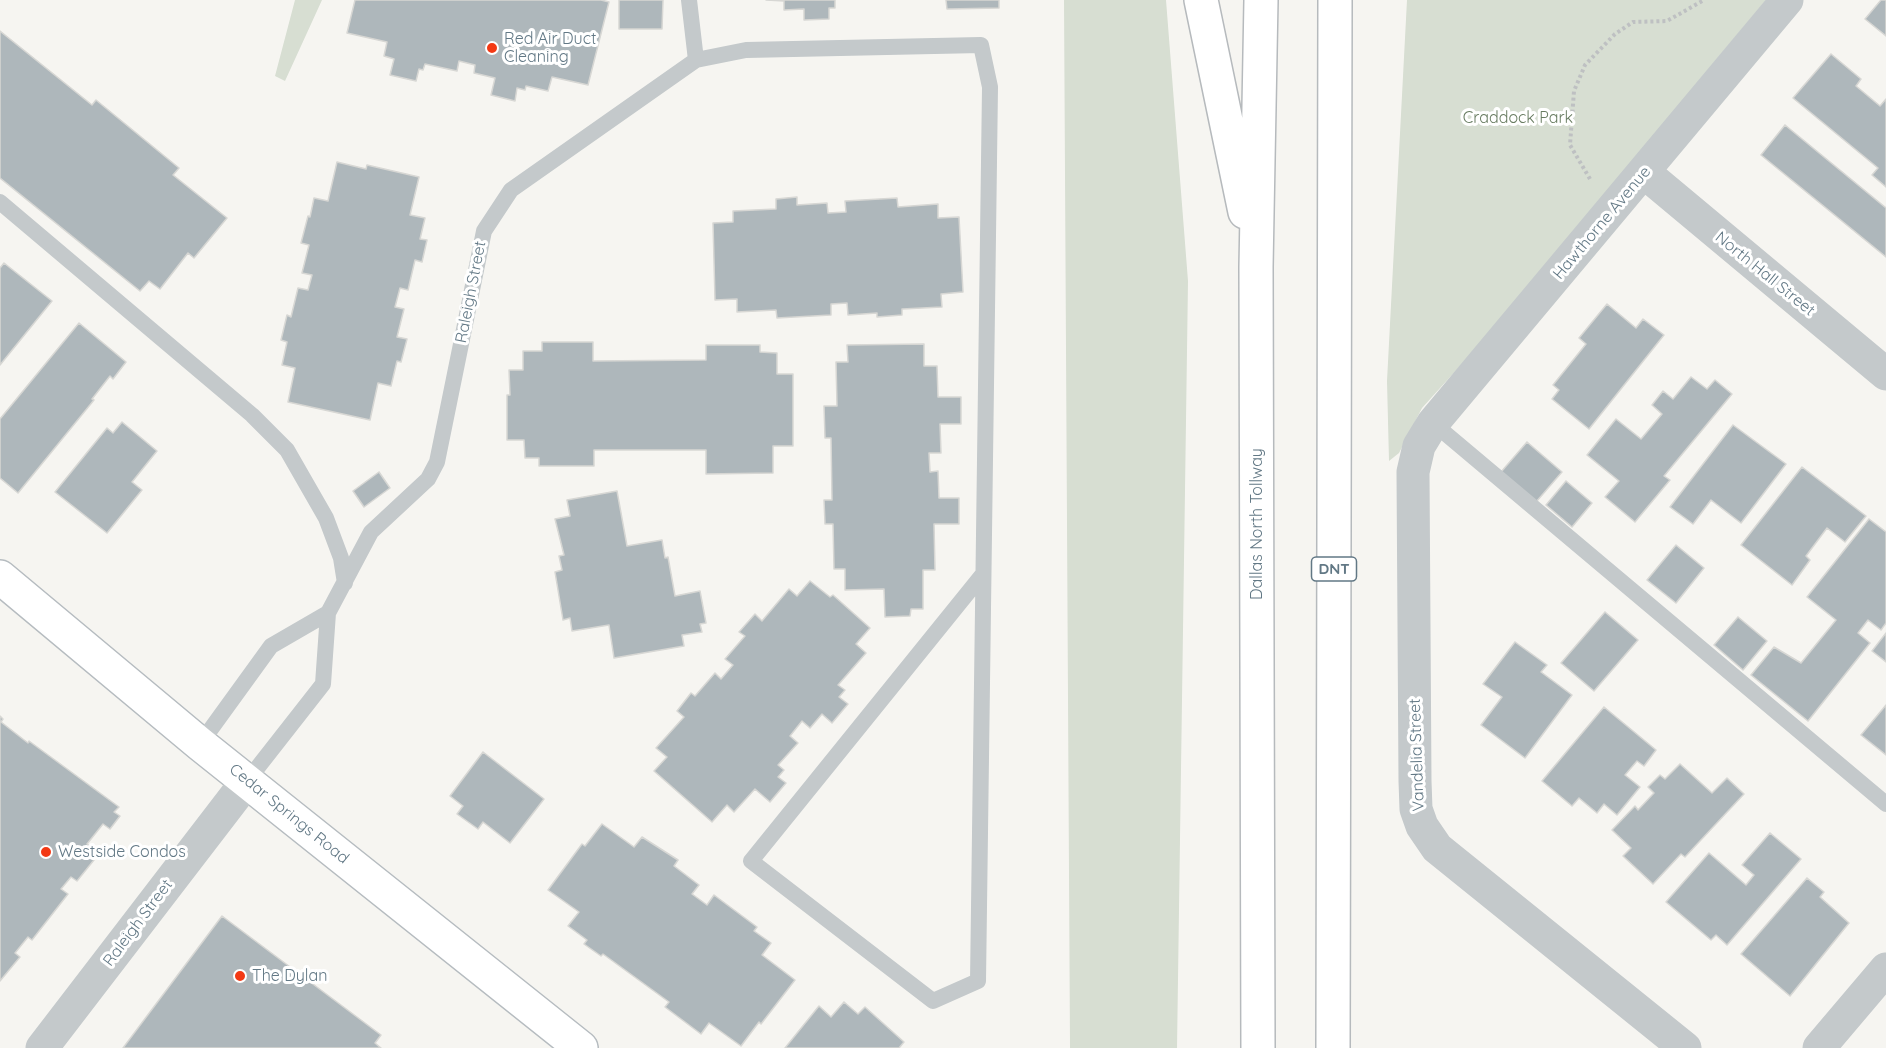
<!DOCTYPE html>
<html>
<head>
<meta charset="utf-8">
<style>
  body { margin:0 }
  canvas { display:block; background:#f6f5f1 }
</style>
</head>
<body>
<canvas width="1886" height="1048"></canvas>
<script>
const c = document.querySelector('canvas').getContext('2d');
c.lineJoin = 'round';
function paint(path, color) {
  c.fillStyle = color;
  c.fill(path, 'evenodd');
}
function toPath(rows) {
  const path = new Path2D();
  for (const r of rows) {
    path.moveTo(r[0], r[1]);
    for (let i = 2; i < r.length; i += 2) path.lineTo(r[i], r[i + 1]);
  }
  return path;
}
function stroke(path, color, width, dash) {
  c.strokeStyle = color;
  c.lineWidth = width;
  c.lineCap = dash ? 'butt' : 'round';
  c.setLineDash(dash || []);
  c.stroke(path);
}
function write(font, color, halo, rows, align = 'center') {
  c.font = font + ' Quicksand,sans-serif';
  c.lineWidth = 6;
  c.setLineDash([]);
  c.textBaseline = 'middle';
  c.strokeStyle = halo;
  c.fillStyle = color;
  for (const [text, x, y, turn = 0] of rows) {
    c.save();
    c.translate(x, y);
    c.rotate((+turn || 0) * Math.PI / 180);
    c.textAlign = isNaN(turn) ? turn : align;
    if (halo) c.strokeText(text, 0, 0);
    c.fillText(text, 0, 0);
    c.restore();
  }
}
const green = toPath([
  [295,0,322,0,285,81,275,76],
  [1064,0,1166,0,1188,281,1177,1048,1070,1048],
  [1407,0,1766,0,1478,346,1422,408,1399,453,1389,461,1387,381]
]);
const building = toPath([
  [355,0,601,0,609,2,588,85,552,77,548,91,526,86,525,90,517,88,515,101,491,95,495,78,474,73,475,65,459,61,457,71,425,64,423,70,419,69,416,81,390,75,394,59,384,56,387,42,347,33,355,0],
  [619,0,663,0,662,29,619,29,619,0],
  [766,0,835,0,835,8,829,8,829,19,804,20,804,9,784,10,784,1,766,0],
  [946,0,999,0,999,8,947,9,946,0],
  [1881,0,1886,0,1886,36,1865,19,1881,0],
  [0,31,92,105,96,100,179,168,173,175,227,218,194,258,188,253,160,289,149,281,140,291,0,178,0,31],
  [1831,54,1861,79,1856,86,1880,106,1886,99,1886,187,1872,175,1878,168,1793,98,1831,54],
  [1785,125,1886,208,1886,257,1761,155,1785,125],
  [337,162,366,169,367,165,419,177,410,215,425,218,420,239,427,240,422,262,415,260,408,290,400,288,395,307,404,309,397,337,407,339,401,362,397,361,391,386,378,383,370,420,288,402,295,368,282,365,287,342,281,340,287,315,291,317,298,288,308,290,312,275,302,273,309,245,301,243,308,216,310,217,314,198,328,201,337,162],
  [797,197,797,205,827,203,828,213,846,212,845,201,897,198,898,207,938,204,938,218,959,217,963,292,941,294,942,307,902,309,902,315,877,317,877,313,848,315,847,303,831,304,831,315,777,318,776,310,737,312,737,299,715,300,713,223,733,222,733,211,776,209,776,199,797,197],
  [4,263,52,301,0,365,0,268,4,263],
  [1607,304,1636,328,1643,319,1664,335,1589,429,1552,399,1559,390,1553,385,1586,344,1579,338,1607,304],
  [79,323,126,362,113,379,110,376,92,399,94,400,18,493,0,478,0,419,79,323],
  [542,342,593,342,593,361,706,360,706,345,760,345,760,352,777,353,777,374,793,374,793,446,773,446,773,473,706,474,706,450,594,450,594,466,539,466,539,458,525,458,524,440,507,440,507,395,510,395,509,370,523,370,523,351,542,351,542,342],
  [924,344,924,366,937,366,938,397,961,397,961,424,940,424,941,453,929,453,930,472,938,471,939,498,959,498,959,524,934,524,935,570,923,570,923,609,911,609,910,616,885,617,884,589,845,590,845,569,834,569,833,524,825,524,824,500,832,500,831,438,825,438,824,406,837,406,836,362,848,362,847,345,924,344],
  [1691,377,1707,389,1715,380,1732,394,1664,476,1670,480,1635,522,1605,497,1619,481,1587,455,1616,419,1641,439,1662,414,1652,405,1663,391,1673,399,1691,377],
  [122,422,157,451,132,482,142,490,107,533,55,492,107,428,113,433,122,422],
  [1733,425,1786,464,1741,523,1711,500,1693,524,1670,507,1733,425],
  [1527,442,1562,472,1536,502,1501,472,1527,442],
  [1802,467,1866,516,1845,542,1827,528,1806,556,1810,560,1792,585,1741,545,1802,467],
  [379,472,390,488,364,507,353,491,379,472],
  [1566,481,1592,503,1572,527,1546,505,1566,481],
  [617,491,627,546,662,540,665,558,668,557,675,596,700,591,706,623,700,624,702,632,682,635,684,646,614,658,609,625,572,631,570,618,563,620,555,572,562,570,559,556,564,555,555,519,570,516,567,500,617,491],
  [1869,519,1886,532,1886,623,1881,630,1868,620,1858,633,1870,643,1808,721,1751,675,1774,647,1801,663,1836,620,1807,597,1869,519],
  [1676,545,1704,568,1676,603,1647,580,1676,545],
  [810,581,830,597,833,595,870,628,856,644,866,653,838,685,845,690,839,697,848,704,832,723,822,714,810,728,802,721,790,736,798,743,778,765,784,770,778,777,786,783,770,802,755,789,734,812,727,805,712,822,654,771,667,757,656,748,684,717,677,711,691,693,695,696,715,673,721,679,733,665,725,659,745,636,739,632,755,614,762,621,789,589,797,596,810,581],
  [1605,612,1638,640,1594,691,1561,663,1605,612],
  [1738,617,1767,641,1743,670,1714,645,1738,617],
  [1886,633,1886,662,1872,651,1886,633],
  [1515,642,1547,665,1541,672,1572,695,1525,758,1481,725,1502,697,1483,684,1515,642],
  [1886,705,1886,755,1861,735,1886,705],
  [1604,707,1656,750,1644,766,1637,761,1625,775,1640,787,1617,815,1604,804,1597,813,1579,798,1572,806,1542,781,1604,707],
  [0,716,3,719,1,722,28,743,29,741,119,807,114,812,120,816,110,829,103,824,87,844,94,849,88,856,94,860,77,881,71,877,61,889,68,894,32,940,28,937,15,953,20,957,0,981,0,716],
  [483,752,544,799,510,843,483,822,478,829,457,814,463,806,450,796,483,752],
  [1680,764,1712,793,1727,778,1744,794,1685,857,1681,854,1653,884,1623,856,1631,848,1612,830,1635,806,1638,810,1654,793,1648,787,1660,775,1665,779,1680,764],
  [602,824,634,847,642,837,678,860,674,866,699,885,692,894,707,905,714,895,757,927,754,931,771,943,762,955,795,980,761,1024,759,1022,741,1046,709,1023,701,1034,665,1007,669,1002,603,954,601,956,584,944,587,940,568,926,579,912,548,890,582,844,585,846,602,824],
  [1770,833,1801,859,1727,945,1716,935,1711,940,1666,902,1709,853,1746,885,1754,875,1742,865,1770,833],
  [1807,878,1824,892,1820,897,1849,923,1790,996,1741,954,1807,878],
  [222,916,381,1035,375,1043,381,1048,123,1048,222,916],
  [844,1002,858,1014,865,1007,904,1042,899,1048,785,1048,819,1006,831,1017,844,1002]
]);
const path = toPath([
  [1590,179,1570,145,1574,91,1585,65,1615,34,1633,22,1667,21,1704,0]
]);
const service = toPath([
  [696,60,746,50,981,45,990,87,978,981,933,1001,751,861,983,574],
  [0,202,252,415,287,450,326,518,341,558,345,583],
  [1433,423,1886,804],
  [200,744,271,646,328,613],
  [247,781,323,684,328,613,371,532,428,479,437,462,484,231,511,190,696,60,689,0]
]);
const minor = toPath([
  [1645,173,1886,374],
  [42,1048,247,781],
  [1685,1048,1437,848,1422,826,1416,809,1415,781,1413,472,1419,446,1433,423,1787,0],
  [1819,1048,1886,969]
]);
const secondary = toPath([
  [0,577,200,744,581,1048]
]);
const motorway = toPath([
  [1201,0,1245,212],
  [1258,1048,1256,267,1261,0],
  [1333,1048,1335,0]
]);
const markers = [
  [492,48,6,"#f33914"],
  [46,852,6,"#f33914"],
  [240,976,6,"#f33914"]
];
const shields = [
  [1334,569,45]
];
const shieldNames = [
  ["DNT",1334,569]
];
const poiNames = [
  ["Red Air Duct",504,39],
  ["Cleaning",504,57],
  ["Westside Condos",58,852],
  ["The Dylan",252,976]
];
const parkNames = [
  ["Craddock Park",1518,118]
];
const streetNames = [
  ["Hawthorne Avenue",1602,223,-50],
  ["North Hall Street",1765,274,39],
  ["Raleigh Street",471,292,-79],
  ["Dallas North Tollway",1257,524,-90],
  ["Vandelia Street",1417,755,-92],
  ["Cedar Springs Road",289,814,39],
  ["Raleigh Street",138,923,-53]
];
paint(green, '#d7ded2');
paint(building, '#aeb7bb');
stroke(building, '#d7d7d4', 1.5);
stroke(secondary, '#b6bcc0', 36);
stroke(motorway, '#b6babd', 36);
stroke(path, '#bec0c2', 4, [3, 3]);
stroke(service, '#c4c9cb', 16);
stroke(minor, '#c4c9cb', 33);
stroke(secondary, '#fff', 33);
stroke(motorway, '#fff', 33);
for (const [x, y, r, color] of markers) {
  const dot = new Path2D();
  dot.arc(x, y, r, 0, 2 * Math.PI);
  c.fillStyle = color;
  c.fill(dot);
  stroke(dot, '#fff', 2);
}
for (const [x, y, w] of shields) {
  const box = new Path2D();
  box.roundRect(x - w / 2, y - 12, w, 24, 4.5);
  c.fillStyle = '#fff';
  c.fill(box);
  stroke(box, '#627885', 1.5);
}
write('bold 15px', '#627885', null, shieldNames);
write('16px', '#627885', '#fff', poiNames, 'left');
write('16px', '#687c61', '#fff', parkNames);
write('16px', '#627885', '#fff', streetNames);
</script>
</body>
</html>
